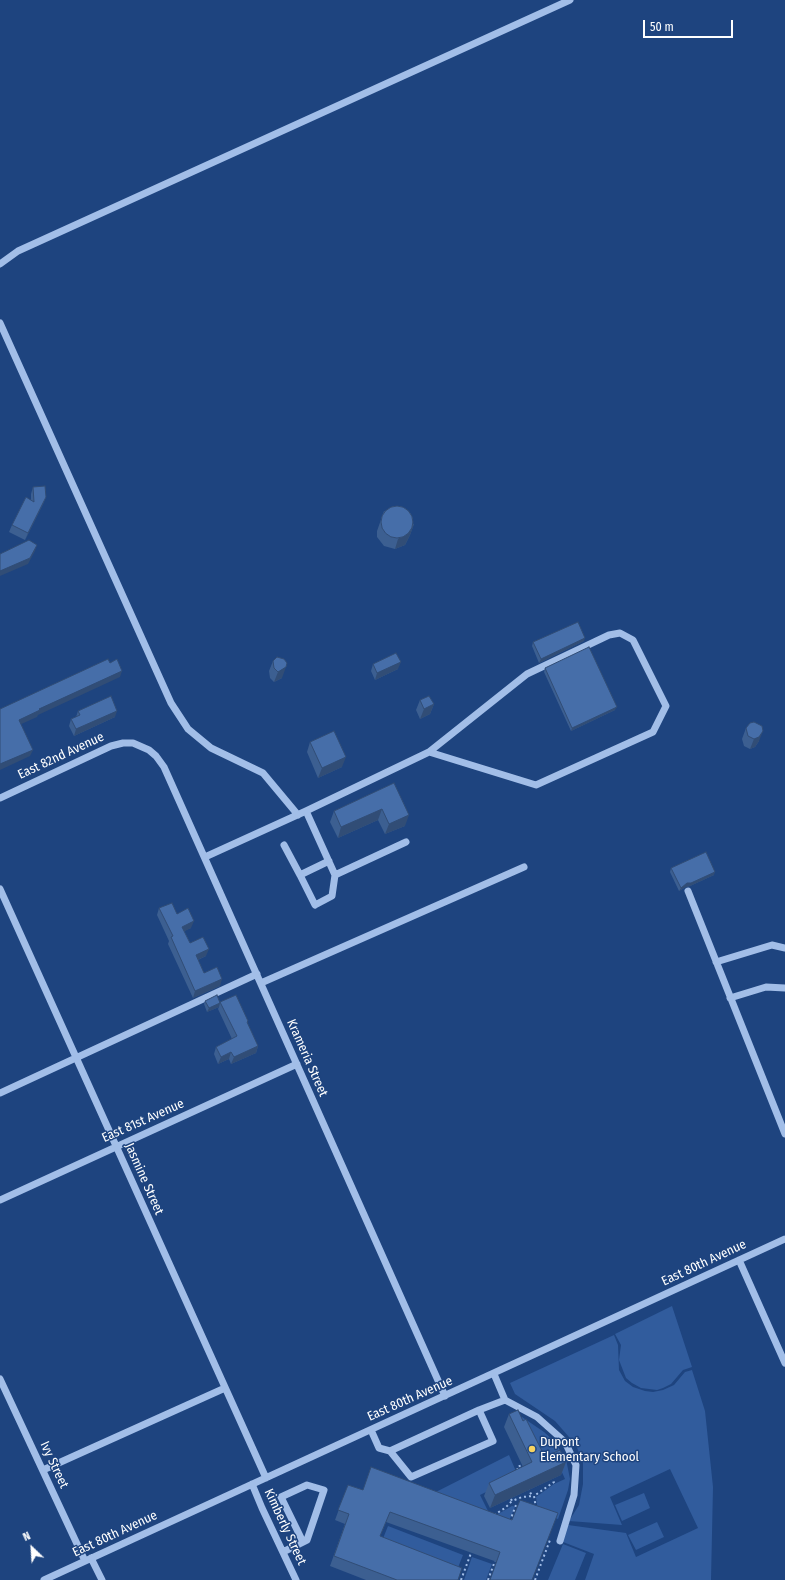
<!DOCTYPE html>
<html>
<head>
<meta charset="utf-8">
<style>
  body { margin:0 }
  #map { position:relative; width:785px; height:1580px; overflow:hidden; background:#1e447f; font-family:"Fira Sans Condensed",sans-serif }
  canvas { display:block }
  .north { position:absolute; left:12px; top:1528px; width:40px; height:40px; -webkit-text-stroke:3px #1e447f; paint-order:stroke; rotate:335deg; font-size:11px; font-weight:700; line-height:16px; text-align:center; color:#fff }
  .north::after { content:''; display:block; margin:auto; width:14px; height:18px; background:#fff; clip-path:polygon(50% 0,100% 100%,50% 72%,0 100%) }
  .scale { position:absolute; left:643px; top:20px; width:90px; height:18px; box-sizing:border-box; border:2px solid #fff; border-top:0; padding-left:5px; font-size:12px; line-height:14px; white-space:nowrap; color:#fff; -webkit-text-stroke:3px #1e447f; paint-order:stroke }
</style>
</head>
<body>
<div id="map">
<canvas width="785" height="1580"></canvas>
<div class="north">N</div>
<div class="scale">50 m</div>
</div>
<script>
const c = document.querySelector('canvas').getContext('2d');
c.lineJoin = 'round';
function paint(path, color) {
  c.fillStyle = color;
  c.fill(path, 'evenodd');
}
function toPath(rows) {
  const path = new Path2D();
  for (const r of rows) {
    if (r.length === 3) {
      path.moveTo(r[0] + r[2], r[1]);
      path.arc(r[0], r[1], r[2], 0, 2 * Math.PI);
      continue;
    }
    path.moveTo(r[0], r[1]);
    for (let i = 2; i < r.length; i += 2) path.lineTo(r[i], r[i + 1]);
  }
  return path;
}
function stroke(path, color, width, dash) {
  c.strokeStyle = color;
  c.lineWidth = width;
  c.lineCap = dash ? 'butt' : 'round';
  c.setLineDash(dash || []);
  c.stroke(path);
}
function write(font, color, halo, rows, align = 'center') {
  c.font = font + ' "Fira Sans Condensed",sans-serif';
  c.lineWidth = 3;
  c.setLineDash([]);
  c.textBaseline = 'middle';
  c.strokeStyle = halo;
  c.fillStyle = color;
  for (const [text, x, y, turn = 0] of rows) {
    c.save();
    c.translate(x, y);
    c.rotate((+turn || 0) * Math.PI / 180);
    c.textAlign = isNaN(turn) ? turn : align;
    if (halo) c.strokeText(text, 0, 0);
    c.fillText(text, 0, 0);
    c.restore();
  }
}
const green = toPath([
  [672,1306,692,1367,683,1370,671,1384,663,1388,657,1390,641,1388,632,1383,626,1378,619,1360,621,1345,615,1334],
  [614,1335,618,1345,619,1370,625,1381,633,1387,645,1391,653,1392,663,1390,674,1385,685,1372,692,1370,705,1411,713,1487,711,1580,585,1580,594,1554,563,1542,562,1540,568,1525,626,1533,636,1557,698,1528,670,1469,610,1497,622,1525,569,1521,579,1505,583,1484,583,1463,576,1445,555,1421,515,1394,510,1383],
  [522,1417,544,1432,554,1441,566,1459,570,1479,568,1490,558,1519,538,1512,536,1497,554,1484,565,1479,556,1459,541,1466,518,1419],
  [509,1455,518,1476,480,1495,490,1515,426,1497],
  [644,1493,650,1508,622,1521,615,1505],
  [512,1506,515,1507,508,1523,493,1517],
  [657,1522,664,1537,636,1550,628,1535],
  [388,1526,463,1555,455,1575,380,1546],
  [563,1544,586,1553,575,1580,548,1580],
  [472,1557,492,1564,486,1580,464,1580]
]);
const path = toPath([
  [518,1470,517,1467,522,1465],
  [528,1488,532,1496],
  [511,1499,512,1501,522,1497,533,1496],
  [536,1508,534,1496,554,1482,553,1479],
  [494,1515,505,1508,512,1501],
  [510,1521,516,1505,520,1507],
  [461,1580,471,1553],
  [488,1580,495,1561],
  [535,1580,550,1540]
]);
const minor = toPath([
  [0,264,18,251,570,0],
  [0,323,171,703,188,729,211,748,263,773,298,815],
  [0,798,111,746,123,743,133,743,149,750,156,756,164,767,445,1396],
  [306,811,335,875,406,842],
  [284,845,300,875,329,861],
  [205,857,306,811,429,752,536,785,653,732,666,706,633,640,620,633,609,635,527,674,429,752],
  [300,875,315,905,332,896,335,875],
  [0,889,266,1478],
  [688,891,785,1134],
  [716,962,772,945,785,948],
  [261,983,524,867],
  [730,998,766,987,785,988],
  [0,1093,257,974],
  [0,1200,297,1064],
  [739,1260,785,1363],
  [0,1379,85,1561],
  [505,1400,537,1417,565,1442,576,1465,574,1495,560,1541],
  [371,1430,379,1448,390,1451,479,1410,505,1400,494,1374],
  [390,1451,411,1477,493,1441,479,1410],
  [43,1470,225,1388],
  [252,1484,262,1508,296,1580],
  [283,1552,307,1540,324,1490,307,1485,281,1497,303,1542],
  [91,1558,102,1580],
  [44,1580,785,1239]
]);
const wall = toPath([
  [33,487,46,497,43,504,25,540,9,532,12,525,31,500,31,494],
  [384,511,414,524,410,535,405,545,395,549,384,546,377,537,377,531],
  [584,641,539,663,532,646,533,642],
  [273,661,282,678,274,682,270,678,269,671],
  [373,664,398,669,375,680,371,671],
  [545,668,615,710,571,731,544,672],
  [420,700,434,704,430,714,420,719,416,710],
  [78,711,115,717,74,736,69,726,71,719,76,717],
  [746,728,759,741,755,747,750,749,744,746,742,739],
  [310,742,342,767,318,778,307,752],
  [394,783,405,826,385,834,378,820,338,838,330,822,334,811],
  [671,868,714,875,690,886,686,887,679,891,670,872],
  [159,908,177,914,191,928,184,931,190,943,206,956,198,960,204,973,220,986,193,998,168,944,169,941,157,915],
  [205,1001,220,1003,220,1002,248,1021,247,1024,258,1046,256,1053,231,1064,229,1059,218,1064,214,1054,216,1047,232,1039,218,1009,219,1007,207,1012,204,1004],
  [509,1414,523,1421,545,1457,566,1462,561,1475,490,1508,484,1496,489,1483,523,1467,504,1427],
  [348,1485,363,1490,512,1520,497,1562,386,1522,380,1536,458,1580,366,1580,330,1566,345,1524,335,1520]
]);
const shadedWall = toPath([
  [46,497,43,504,25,540,28,533],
  [414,524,410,535,405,545,395,549,398,539],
  [37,545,35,551,28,564,0,576,0,571],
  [585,638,584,641,539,663,541,659],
  [401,662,398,669,375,680,377,673],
  [286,667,282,678,274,682,278,672],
  [122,671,120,677,38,715,37,717,17,726,19,720,39,709],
  [434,704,430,714,420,719,424,709],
  [617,707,615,710,571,731,572,728],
  [117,711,115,717,74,736,76,729],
  [763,731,759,741,755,747,750,749,754,739],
  [33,750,30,756,0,770,0,764],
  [346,757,342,767,318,778,322,768],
  [382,809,378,820,338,838,341,827],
  [409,815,405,826,385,834,389,824],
  [715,872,714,875,690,886,686,887,679,891,681,888,687,883],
  [194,921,191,928,179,934,182,927],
  [209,949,206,956,193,962,196,955],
  [222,979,220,986,193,998,195,991],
  [220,1003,219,1007,207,1012,209,1008],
  [258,1046,256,1053,231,1064,234,1057],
  [231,1052,229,1059,218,1064,221,1057],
  [566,1462,561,1475,490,1508,495,1495]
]);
const building = toPath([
  [45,486,46,497,28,533,12,525,26,497,34,502,33,487,45,486],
  [397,522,16],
  [29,540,37,545,30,558,0,571,0,554,29,540],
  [578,622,585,638,541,659,533,642,578,622],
  [589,647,617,707,572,728,545,668,589,647],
  [396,653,401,662,377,673,373,664,396,653],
  [277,657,284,659,287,663,286,667,278,672,274,668,273,661,277,657],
  [108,659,110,663,117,659,122,671,39,709,40,710,19,720,33,750,0,764,0,709,108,659],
  [111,696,117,711,76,729,71,719,80,715,78,711,111,696],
  [429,696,434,704,424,709,420,700,429,696],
  [754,722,762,726,763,731,759,737,754,739,748,736,746,728,750,723,754,722],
  [334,731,346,757,322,768,310,742,334,731],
  [394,783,409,815,389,824,382,809,341,827,334,811,394,783],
  [706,852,715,872,691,883,687,883,681,888,671,868,706,852],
  [172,903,177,914,188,908,194,921,182,927,190,943,203,937,209,949,196,955,204,973,217,967,222,979,195,991,171,937,173,936,159,908,172,903],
  [217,995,220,1003,209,1008,205,1001,217,995],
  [236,995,248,1021,247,1022,258,1046,234,1057,231,1052,221,1057,216,1047,237,1036,220,1002,236,995],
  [518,1410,523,1421,526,1419,545,1457,560,1450,566,1462,495,1495,489,1483,532,1462,509,1414,518,1410],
  [371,1467,512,1520,520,1500,558,1513,532,1580,490,1580,500,1552,390,1512,380,1536,462,1568,458,1580,397,1580,334,1556,349,1514,338,1510,348,1485,363,1490,371,1467]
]);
const markers = [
  [532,1449,4,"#f7d361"]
];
const streetNames = [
  ["East 82nd Avenue",61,756,-25],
  ["Krameria Street",307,1058,66],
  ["East 81st Avenue",143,1121,-24],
  ["Jasmine Street",144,1179,66],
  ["East 80th Avenue",704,1263,-25],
  ["East 80th Avenue",410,1399,-24],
  ["Ivy Street",54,1465,65],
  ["Kimberly Street",285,1527,65],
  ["East 80th Avenue",115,1534,-25]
];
const poiNames = [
  ["Dupont",540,1442],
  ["Elementary School",540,1457]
];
paint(green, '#315c9d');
stroke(path, '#a2bee8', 2, [2, 3]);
stroke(minor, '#a2bee8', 7);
paint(wall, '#3c5f91');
paint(shadedWall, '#314d76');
paint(building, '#466ea9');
stroke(building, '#314d76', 1);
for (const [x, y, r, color] of markers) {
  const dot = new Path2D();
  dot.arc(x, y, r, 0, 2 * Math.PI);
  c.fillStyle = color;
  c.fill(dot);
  stroke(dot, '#1e447f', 1.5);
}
write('13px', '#fff', '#1e447f', streetNames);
write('13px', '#fff', '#1e447f', poiNames, 'left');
</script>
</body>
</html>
